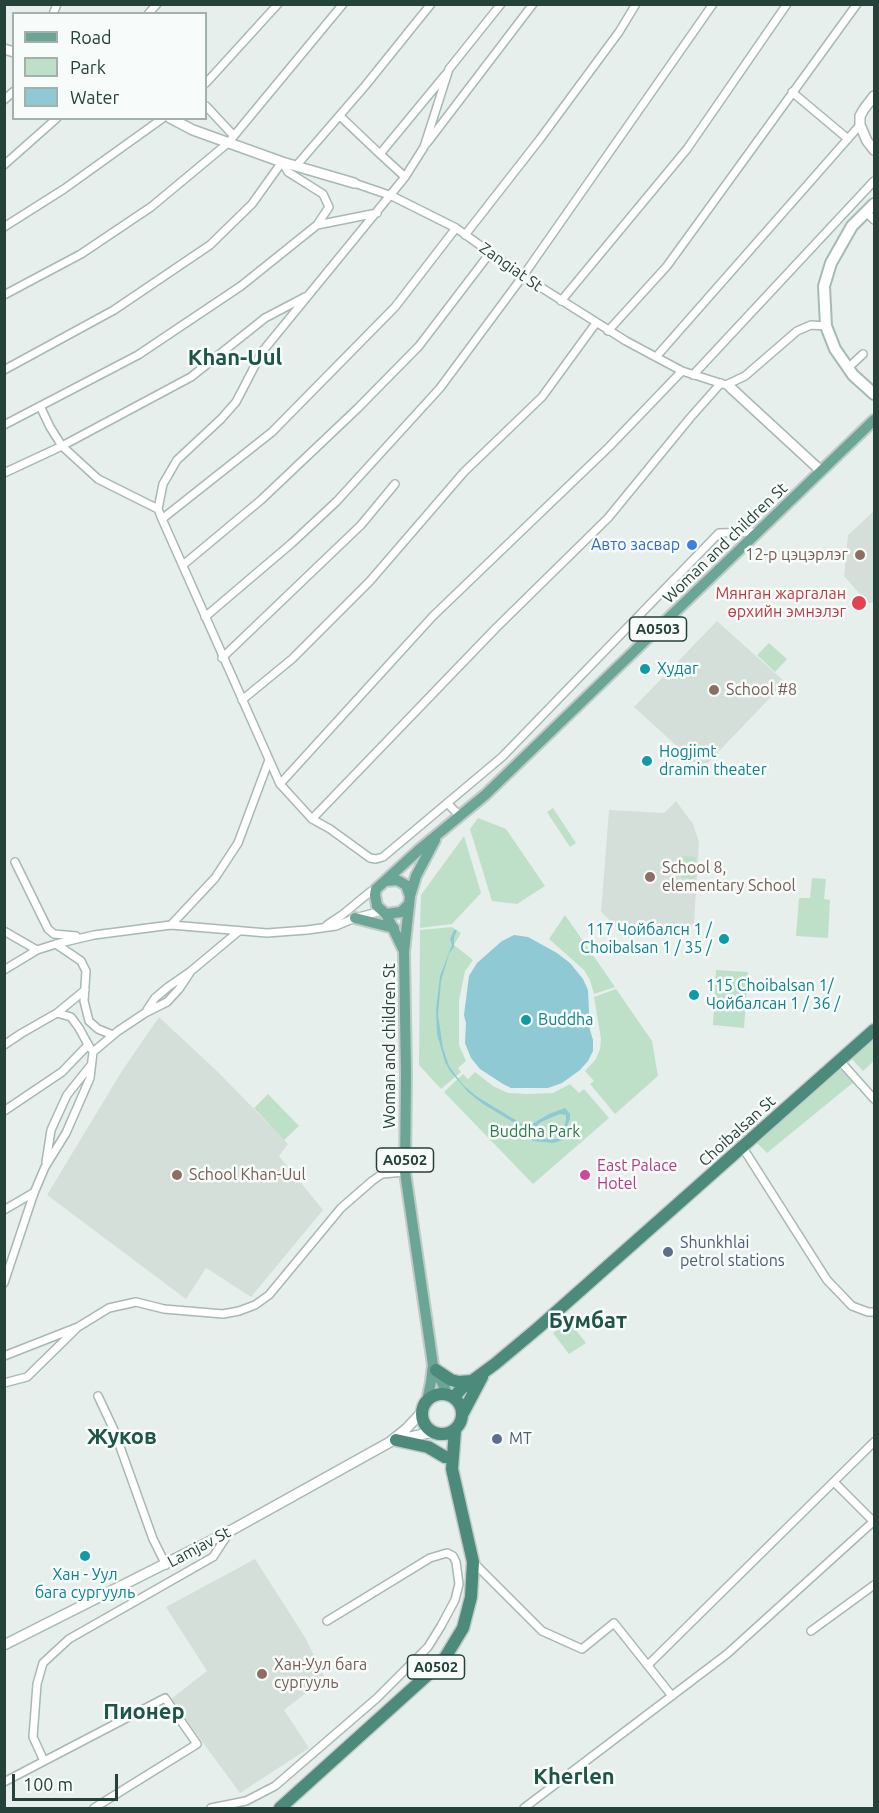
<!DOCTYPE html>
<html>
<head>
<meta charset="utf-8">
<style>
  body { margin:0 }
  #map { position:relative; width:879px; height:1813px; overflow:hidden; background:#e6efeb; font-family:Ubuntu,sans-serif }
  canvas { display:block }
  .frame { position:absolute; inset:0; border:6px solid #24423a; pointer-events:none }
  .legend { position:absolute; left:12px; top:12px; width:195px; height:108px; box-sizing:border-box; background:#f7fbf9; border:2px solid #a3b1ad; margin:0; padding:8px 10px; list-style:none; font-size:18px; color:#24423a }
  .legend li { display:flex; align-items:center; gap:12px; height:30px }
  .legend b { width:30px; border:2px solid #a3b1ad }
  .scale { position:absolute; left:12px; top:1774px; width:106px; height:27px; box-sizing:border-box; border:3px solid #24423a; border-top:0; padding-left:8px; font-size:18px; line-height:21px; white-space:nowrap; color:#24423a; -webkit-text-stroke:4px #f7fbf9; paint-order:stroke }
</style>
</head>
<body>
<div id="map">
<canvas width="879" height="1813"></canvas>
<div class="frame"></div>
<ul class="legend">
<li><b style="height:8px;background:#6aa596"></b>Road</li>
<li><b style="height:16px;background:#bfe0c8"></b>Park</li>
<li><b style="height:16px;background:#8ec9d4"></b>Water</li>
</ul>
<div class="scale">100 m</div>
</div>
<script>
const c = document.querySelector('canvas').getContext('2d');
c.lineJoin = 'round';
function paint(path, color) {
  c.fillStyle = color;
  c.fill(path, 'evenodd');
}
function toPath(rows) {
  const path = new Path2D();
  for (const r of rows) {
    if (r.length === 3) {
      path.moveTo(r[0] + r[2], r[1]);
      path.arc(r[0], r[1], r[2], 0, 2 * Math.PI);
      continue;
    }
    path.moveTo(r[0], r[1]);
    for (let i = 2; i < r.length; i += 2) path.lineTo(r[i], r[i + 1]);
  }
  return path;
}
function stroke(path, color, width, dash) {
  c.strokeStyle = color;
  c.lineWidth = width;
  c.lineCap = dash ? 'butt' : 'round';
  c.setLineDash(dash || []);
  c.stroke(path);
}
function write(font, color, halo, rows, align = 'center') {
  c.font = font + ' Ubuntu,sans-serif';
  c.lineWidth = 5;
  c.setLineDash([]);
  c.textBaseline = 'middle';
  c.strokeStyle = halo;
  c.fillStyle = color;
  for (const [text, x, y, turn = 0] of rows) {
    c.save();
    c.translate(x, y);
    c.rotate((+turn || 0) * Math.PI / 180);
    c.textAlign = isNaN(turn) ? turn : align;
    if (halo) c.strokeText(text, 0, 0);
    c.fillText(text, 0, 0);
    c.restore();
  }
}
const built = toPath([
  [874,511,874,603,868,603,844,576,848,535],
  [717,621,785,682,702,769,634,707],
  [676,801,693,824,699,842,694,923,683,935,619,929,601,912,609,810,664,813],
  [159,1017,219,1073,288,1144,279,1156,323,1210,251,1297,206,1268,186,1299,47,1195,122,1071],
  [255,1559,306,1639,325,1678,284,1710,309,1748,240,1793,171,1699,207,1671,166,1607]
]);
const green = toPath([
  [769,643,787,659,775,672,757,655],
  [553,808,576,843,570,847,547,812],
  [478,818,506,829,545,886,517,904,492,901,470,829],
  [464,836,481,893,452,924,420,928,421,895],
  [682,856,696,857,694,879,681,878],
  [812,878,826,879,824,899,830,900,828,938,796,936,799,898,810,898],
  [565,915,615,987,594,994,590,980,584,970,549,939],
  [452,927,461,933,454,945,473,960,465,971,459,1000,459,1045,466,1061,458,1068,461,1072,441,1089,419,1065,420,930],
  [716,970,748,972,744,1028,713,1025],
  [616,989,652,1041,658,1076,615,1114,590,1084,594,1081,585,1071,596,1059,600,1049,601,1039,594,997],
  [874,1039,874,1061,863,1071,852,1059],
  [842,1068,855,1081,767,1153,757,1143],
  [475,1072,493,1086,508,1093,527,1094,553,1093,570,1084,579,1093,584,1089,609,1118,533,1184,444,1092,463,1074,468,1079],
  [268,1094,299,1126,284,1140,254,1108],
  [568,1320,586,1343,569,1354,553,1333]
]);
const water = toPath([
  [454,930,457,930,454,938,454,947,449,954,441,981,438,1015,443,1048,449,1066,463,1085,476,1096,527,1127,549,1114,565,1108,570,1114,570,1119,562,1140,554,1143,533,1141,526,1130,483,1104,468,1092,450,1071,445,1062,437,1034,436,1010,440,976,452,945,450,939],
  [560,1114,566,1115,566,1120,562,1136,558,1139,551,1139,535,1137,532,1130,541,1122],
  [514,935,528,937,557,953,570,963,583,979,588,990,590,1030,593,1040,593,1051,588,1061,580,1070,562,1083,548,1088,511,1088,503,1084,480,1069,471,1058,465,1043,466,1023,464,1015,469,976,477,963,502,941]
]);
const minor = toPath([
  [501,4,449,69,424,147,405,177,262,352,236,402,221,419,177,460,163,484,158,509,162,519,280,784,312,819,330,829,370,858,376,859,383,857,502,757,719,533,759,532],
  [53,14,57,4],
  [148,14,157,4],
  [206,83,278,4],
  [792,92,848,139],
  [4,100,14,91],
  [206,106,234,136],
  [340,116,380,154,446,74],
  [427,143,533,4],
  [380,154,405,177],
  [4,165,57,118],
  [296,166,365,86,431,4],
  [354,183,392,196,456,228,523,276,626,341,682,371,726,385,731,388],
  [866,212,874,220],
  [317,225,377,213],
  [4,227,64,189,163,118],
  [465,235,540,139,619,32,636,4],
  [4,295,81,254,151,207,228,143,343,4],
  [561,301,687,149,787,4],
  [608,331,667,266,857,4],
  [656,357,860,125],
  [848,368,863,354],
  [4,370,114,310,210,245,252,204,282,162,288,172,323,194,329,207,317,225,241,286,138,355,4,425],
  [693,375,874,181],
  [726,385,745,376,797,331,811,325,826,326],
  [40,406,50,427,62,446,98,479,158,509],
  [4,473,62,446,191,377,265,318,305,297],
  [162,519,272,432,395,307,456,228],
  [183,565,261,500,358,408,419,346,490,253],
  [205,617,292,543,337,501,440,388,523,276,713,4],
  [222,658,361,525,395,484],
  [242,700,292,659,370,581,464,472,542,397,596,323],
  [280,784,433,616,609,447,682,371],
  [447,803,460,816],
  [312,819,496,628,608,518,690,418,721,383],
  [15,862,48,929,54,934,76,936],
  [171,925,215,878,238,843,269,760],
  [327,925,342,915,370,892,376,889],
  [4,931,37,950],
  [56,944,81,961,86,971,84,1001,89,1021,98,1029,113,1035],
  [4,970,37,950,56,944,94,935,171,925,267,933,307,930,336,926,355,918,381,911],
  [147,1010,155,998,168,987,191,971,239,931],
  [57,1013,71,1017,79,1028,90,1048],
  [4,1045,22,1033,57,1013,85,990],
  [840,1061,874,1099],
  [4,1111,62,1072,87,1046],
  [743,1148,827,1280,852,1306,868,1312,874,1312],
  [46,1162,51,1130,67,1095,91,1065],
  [4,1210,33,1193],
  [4,1283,34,1193,45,1167,66,1133,90,1078,93,1052,118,1031,145,1013,167,1002,179,989,191,971],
  [4,1356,78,1327,109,1308,136,1302,164,1309,223,1314,239,1311,255,1305,269,1295,341,1208,372,1181,382,1174,405,1172],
  [4,1383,27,1377,76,1329],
  [98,1396,114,1430,153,1539,166,1565],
  [834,1482,874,1522],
  [473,1562,542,1631,582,1649,614,1623,672,1696],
  [811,1631,874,1585],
  [648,1665,874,1442],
  [44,1761,33,1737,37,1684,43,1663,69,1639,213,1557,230,1531],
  [4,1782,165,1698,197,1744,94,1808],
  [211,1808,246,1801,275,1786,377,1698,428,1647,441,1626,455,1600,459,1584,456,1562,453,1556,447,1553,430,1558,327,1621],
  [524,1808,727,1654,874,1521]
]);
const tertiary = toPath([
  [4,49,14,52],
  [874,96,864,109,860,116,860,125,867,141,874,150],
  [170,118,193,130,282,162,354,183],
  [731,388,821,471],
  [401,1439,433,1432],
  [4,1645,230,1531,390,1442,406,1429,422,1412]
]);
const secondary = toPath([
  [874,204,852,226,831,263,824,286,826,326,835,349,853,375,874,394]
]);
const primary = toPath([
  [385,881,421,848,485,795,874,420],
  [410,896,416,876,435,840],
  [408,905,401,912,386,914,377,906,375,895,376,889,385,881,397,880,406,885,410,896,404,952,406,1075,405,1172,433,1365,431,1382,427,1401],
  [386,914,403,949],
  [355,918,394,928],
  [435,1368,448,1395]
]);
const trunk = toPath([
  [436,1370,451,1380,459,1382,471,1381],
  [442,1414,20],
  [454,1397,461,1389,495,1364,538,1328,874,1030],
  [463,1413,482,1377],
  [396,1440,428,1447,445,1457],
  [280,1808,443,1661,463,1628,471,1597,473,1562,452,1469,455,1430]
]);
const markers = [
  [692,545,6,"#3f7fe0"],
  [860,555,6,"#8d6e63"],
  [859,603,8,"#e0444e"],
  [645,669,6,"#0f9aa8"],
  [714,690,6,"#8d6e63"],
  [647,761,6,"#0f9aa8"],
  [650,877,6,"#8d6e63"],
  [724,939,6,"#0f9aa8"],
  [694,995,6,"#0f9aa8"],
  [526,1020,6,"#0f9aa8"],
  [177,1175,6,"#8d6e63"],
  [585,1175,6,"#d1479c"],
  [668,1252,6,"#5c6f8a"],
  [497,1439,6,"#5c6f8a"],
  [85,1556,6,"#0f9aa8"],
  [262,1674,6,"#8d6e63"]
];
const shields = [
  [658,629,57],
  [405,1160,57],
  [436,1667,57]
];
const shieldNames = [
  ["A0503",658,629],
  ["A0502",405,1160],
  ["A0502",436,1667]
];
const streetNames = [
  ["Zangiat St",511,267,35],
  ["Woman and children St",725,543,-44],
  ["Woman and children St",390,1046,-90],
  ["Choibalsan St",737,1131,-42],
  ["Lamjav St",199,1547,-28]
];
const shopNames = [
  ["Авто засвар",680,545]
];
const educationNames = [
  ["12-р цэцэрлэг",848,555,"right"],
  ["School #8",726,690],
  ["School 8,",662,868],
  ["elementary School",662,886],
  ["School Khan-Uul",189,1175],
  ["Хан-Уул бага",274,1665],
  ["сургууль",274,1683]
];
const healthNames = [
  ["Мянган жаргалан",846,594],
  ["өрхийн эмнэлэг",846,612]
];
const cultureNames = [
  ["Худаг",657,669],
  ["Hogjimt",659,752],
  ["dramin theater",659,770],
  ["117 Чойбалсн 1 /",712,930,"right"],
  ["Choibalsan 1 / 35 /",712,948,"right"],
  ["115 Choibalsan 1/",706,986],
  ["Чойбалсан 1 / 36 /",706,1004],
  ["Buddha",538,1020],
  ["Хан - Уул",85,1575,"center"],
  ["бага сургууль",85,1593,"center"]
];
const parkNames = [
  ["Buddha Park",535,1132]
];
const hotelNames = [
  ["East Palace",597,1166],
  ["Hotel",597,1184]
];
const serviceNames = [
  ["Shunkhlai",680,1243],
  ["petrol stations",680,1261],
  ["MT",509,1439]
];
const districtNames = [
  ["Khan-Uul",235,358],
  ["Бумбат",588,1321],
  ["Жуков",122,1437],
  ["Пионер",144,1712],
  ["Kherlen",574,1777]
];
paint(built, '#d4dfda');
paint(green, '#bfe0c8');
paint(water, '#8ec9d4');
stroke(minor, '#a8b8b2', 10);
stroke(tertiary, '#a8b8b2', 12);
stroke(secondary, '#a4bbb3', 14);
stroke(primary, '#c2cac8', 14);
stroke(trunk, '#c2cac8', 15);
stroke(minor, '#fff', 7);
stroke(tertiary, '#fff', 9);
stroke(secondary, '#fff', 10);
stroke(primary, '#6aa596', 10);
stroke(trunk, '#4c8a7c', 12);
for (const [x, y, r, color] of markers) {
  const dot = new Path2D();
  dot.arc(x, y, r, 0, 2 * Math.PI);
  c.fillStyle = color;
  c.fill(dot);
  stroke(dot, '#f7fbf9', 2);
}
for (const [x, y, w] of shields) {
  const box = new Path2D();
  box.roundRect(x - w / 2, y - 12, w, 24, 4.5);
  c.fillStyle = '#f7fbf9';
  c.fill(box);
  stroke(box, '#24423a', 1.5);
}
write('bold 15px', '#24423a', null, shieldNames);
write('16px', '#24423a', '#f7fbf9', streetNames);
write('16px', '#366cbe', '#f7fbf9', shopNames, 'right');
write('16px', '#785e54', '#f7fbf9', educationNames, 'left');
write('16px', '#be3a42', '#f7fbf9', healthNames, 'right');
write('16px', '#0d838f', '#f7fbf9', cultureNames, 'left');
write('16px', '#2d7a4b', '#f7fbf9', parkNames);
write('16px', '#b23c85', '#f7fbf9', hotelNames, 'left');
write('16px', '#4e5e75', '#f7fbf9', serviceNames, 'left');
write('bold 22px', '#1f5548', '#f7fbf9', districtNames);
</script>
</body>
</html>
